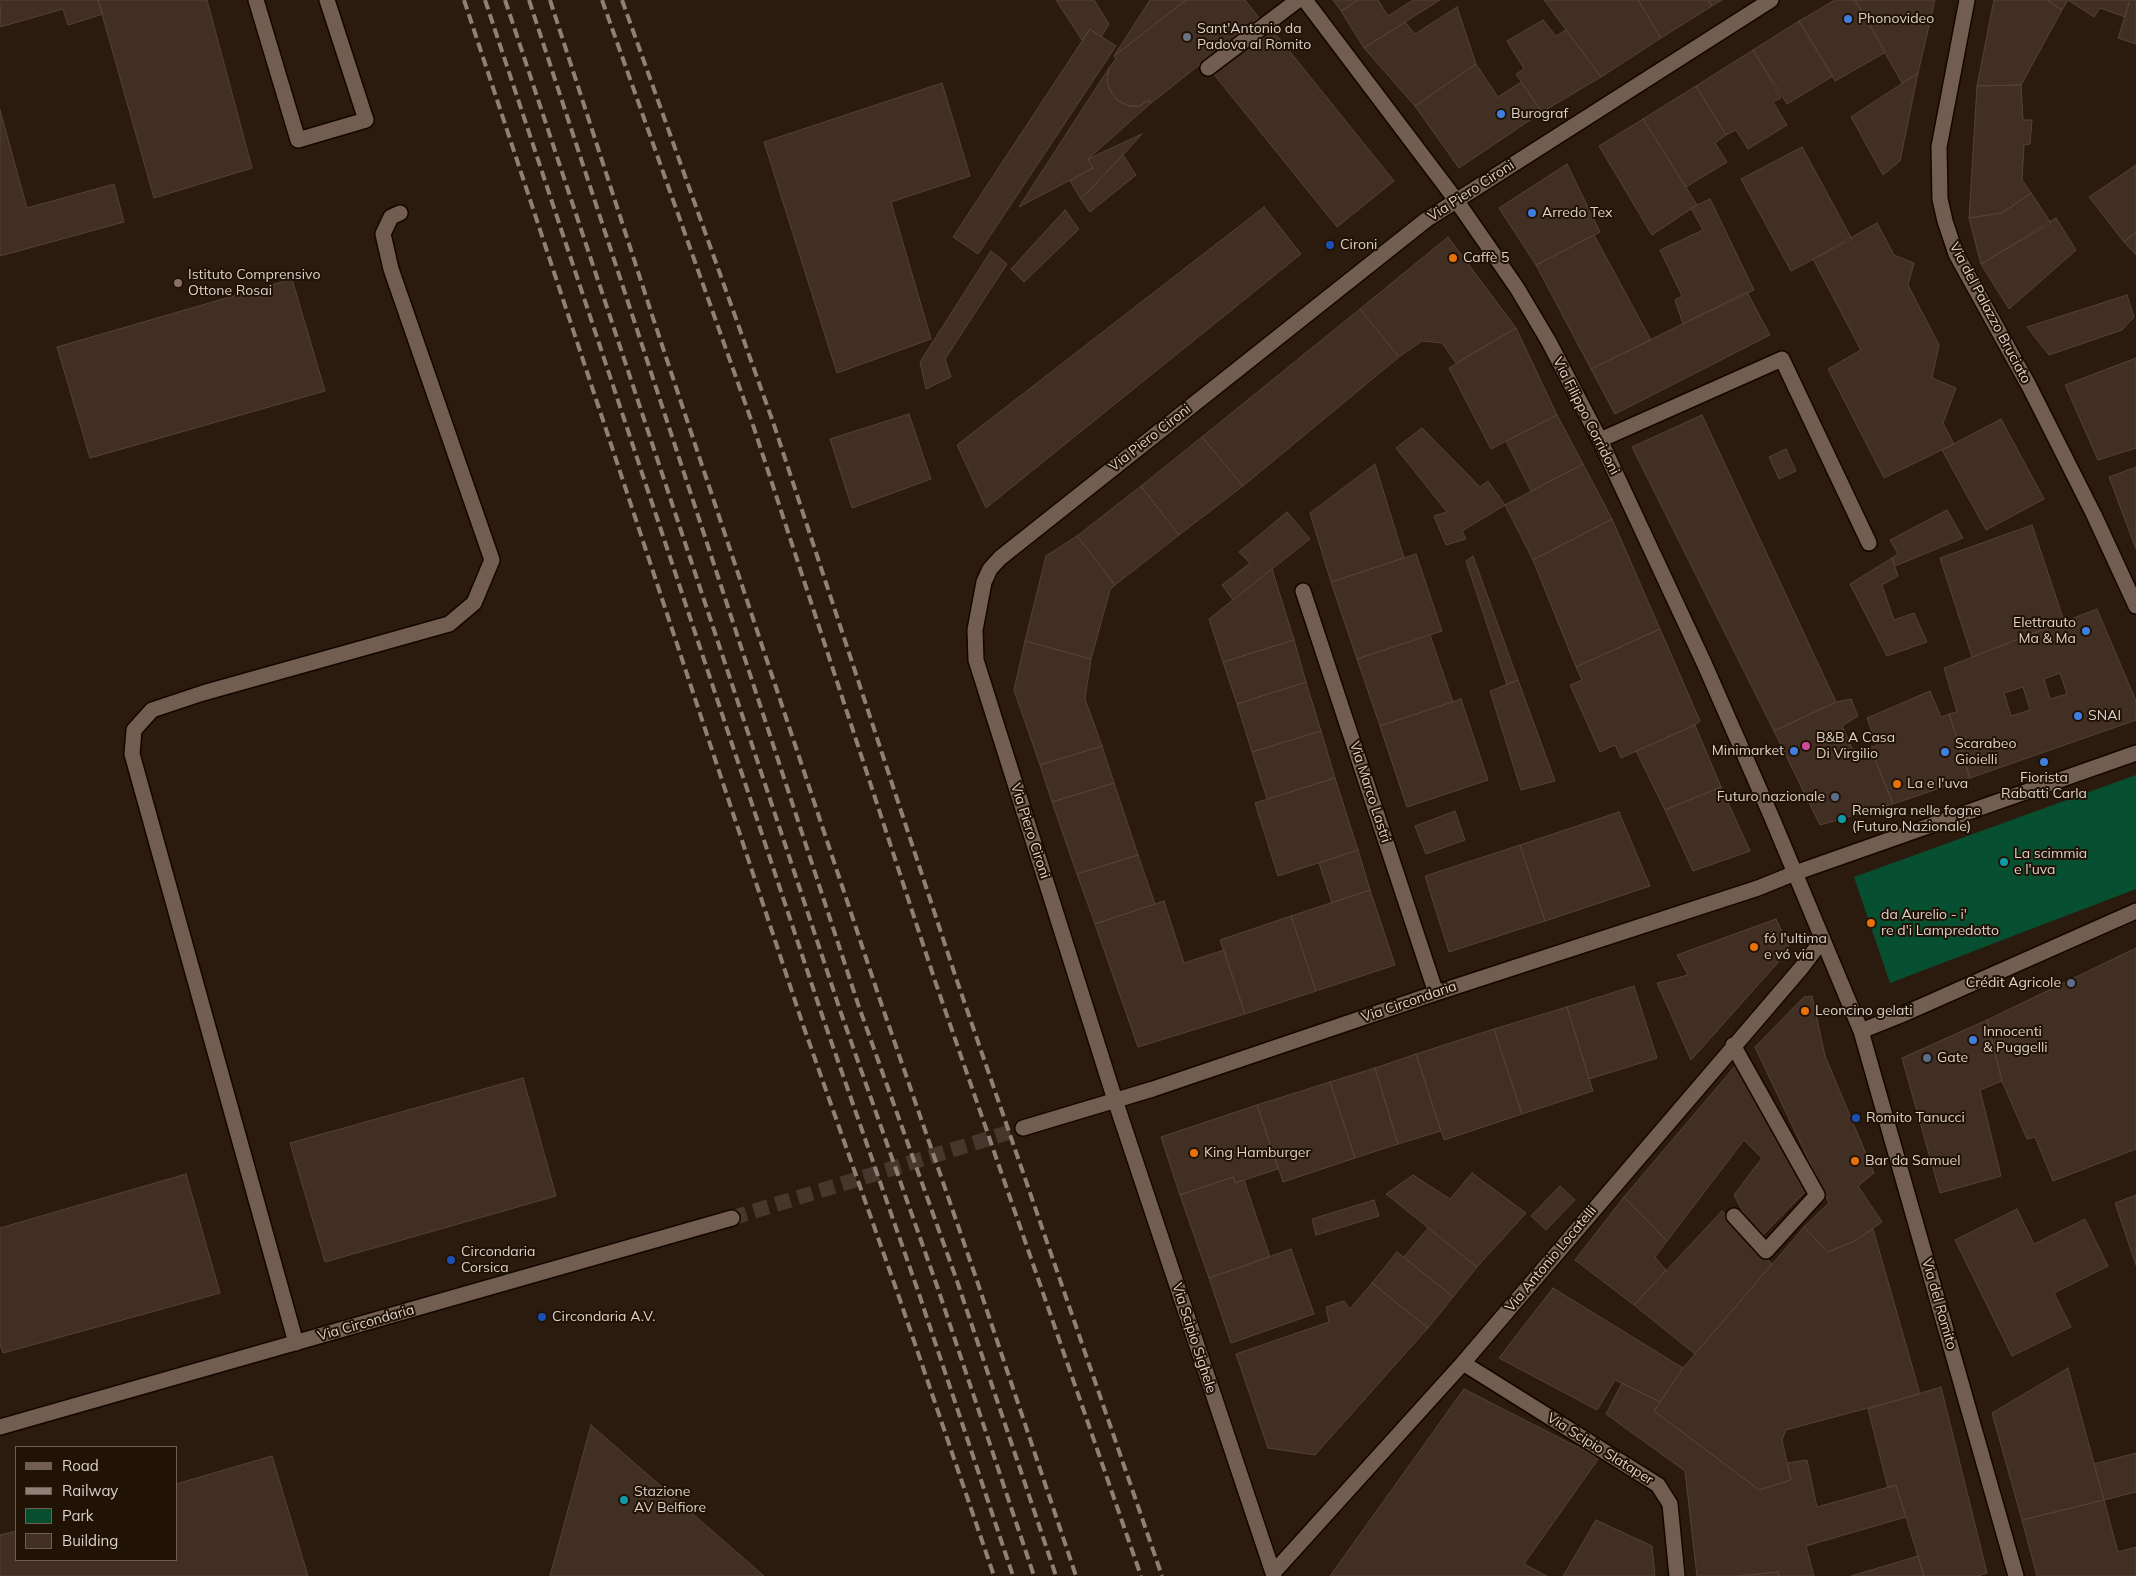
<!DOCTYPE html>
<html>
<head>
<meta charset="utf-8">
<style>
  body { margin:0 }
  #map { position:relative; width:2136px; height:1576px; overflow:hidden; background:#2b1b0f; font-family:Mulish,sans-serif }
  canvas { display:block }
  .legend { position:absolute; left:15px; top:1446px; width:162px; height:115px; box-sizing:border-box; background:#211206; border:1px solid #6c5e54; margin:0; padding:6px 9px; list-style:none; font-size:15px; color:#dcd0c9 }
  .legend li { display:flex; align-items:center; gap:10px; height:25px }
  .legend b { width:25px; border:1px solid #6c5e54 }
</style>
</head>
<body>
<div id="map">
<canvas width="2136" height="1576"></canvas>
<ul class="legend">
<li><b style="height:6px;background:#715e51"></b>Road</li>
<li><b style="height:6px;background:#8e8077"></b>Railway</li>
<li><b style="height:14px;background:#074f31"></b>Park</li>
<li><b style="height:14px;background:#412f23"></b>Building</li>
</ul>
</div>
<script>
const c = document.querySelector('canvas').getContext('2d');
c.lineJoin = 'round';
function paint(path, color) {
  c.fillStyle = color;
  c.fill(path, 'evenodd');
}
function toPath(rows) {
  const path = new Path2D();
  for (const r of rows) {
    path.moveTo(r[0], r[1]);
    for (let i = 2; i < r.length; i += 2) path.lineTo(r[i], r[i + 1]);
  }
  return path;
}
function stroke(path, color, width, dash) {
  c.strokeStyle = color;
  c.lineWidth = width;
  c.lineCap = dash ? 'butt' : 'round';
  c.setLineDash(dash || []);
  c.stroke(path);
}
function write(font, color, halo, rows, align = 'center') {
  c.font = font + ' Mulish,sans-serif';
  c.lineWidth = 4;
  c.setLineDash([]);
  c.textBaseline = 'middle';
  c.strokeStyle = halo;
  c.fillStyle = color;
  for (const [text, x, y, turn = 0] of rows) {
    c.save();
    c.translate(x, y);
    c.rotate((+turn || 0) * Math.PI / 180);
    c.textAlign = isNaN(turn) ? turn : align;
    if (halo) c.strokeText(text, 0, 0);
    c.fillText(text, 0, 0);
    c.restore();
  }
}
const green = toPath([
  [2136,775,2136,889,1890,983,1854,877]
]);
const building = toPath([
  [1,0,98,0,103,14,68,25,63,9,0,27,1,0],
  [98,0,207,0,252,168,154,198,98,0],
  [1056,0,1094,0,1109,24,1101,37,1090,29,1082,40,1056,0],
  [1150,0,1186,0,1114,56,1150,0],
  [1186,0,1245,0,1259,18,1151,103,1149,100,1139,106,1129,106,1118,101,1110,90,1107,80,1109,68,1116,59,1114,56,1186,0],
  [1333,0,1358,0,1341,11,1333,0],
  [1358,0,1378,0,1388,16,1413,0,1440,0,1364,48,1341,11,1358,0],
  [1544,0,1638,0,1661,38,1601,77,1544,0],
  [1638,0,1708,0,1712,6,1661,38,1638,0],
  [1708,0,1722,0,1712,6,1708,0],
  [1835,0,1855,0,1886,52,1835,81,1799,21,1835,0],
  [1855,0,1935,0,1918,73,1902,83,1855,0],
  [1994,0,2047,0,2062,10,2021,85,1977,86,1994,0],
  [2047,0,2068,0,2062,10,2047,0],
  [2068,0,2130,0,2125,17,2100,8,2094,17,2068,0],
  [2130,0,2136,0,2136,44,2118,38,2130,0],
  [1457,7,1476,64,1415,106,1364,48,1405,22,1415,34,1457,7],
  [1543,20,1556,36,1566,30,1601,77,1542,112,1516,74,1524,69,1507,41,1543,20],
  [1799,21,1833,76,1787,104,1753,50,1799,21],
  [1270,27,1394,181,1337,227,1212,72,1270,27],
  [1090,29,1116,46,978,254,953,237,1090,29],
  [1753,50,1781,98,1773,102,1787,125,1748,149,1736,130,1726,135,1696,86,1753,50],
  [1476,64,1498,97,1521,82,1542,112,1459,168,1415,106,1476,64],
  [1109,68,1107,80,1110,90,1118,101,1129,106,1139,106,1149,100,1151,103,1088,159,1093,168,1019,207,1109,68],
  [1918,73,1900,161,1883,175,1851,117,1918,73],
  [942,83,970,176,891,202,931,339,837,373,764,142,942,83],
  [2021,85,2023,120,2032,120,2030,144,2024,145,2022,180,2031,193,2002,213,1969,218,1977,86,2021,85],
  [1696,86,1726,135,1715,143,1727,162,1686,187,1643,119,1696,86],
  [0,110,27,208,114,184,124,222,0,256,0,110],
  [1643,119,1697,205,1652,235,1599,146,1643,119],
  [1142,134,1123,155,1081,199,1070,181,1093,168,1088,159,1142,134],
  [1802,147,1852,239,1791,271,1741,179,1802,147],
  [1123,155,1136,175,1090,212,1081,199,1123,155],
  [1567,164,1600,232,1536,265,1499,208,1567,164],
  [2136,165,2136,232,2124,242,2089,197,2136,165],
  [2031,193,2051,223,1981,264,1969,218,2002,213,2031,193],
  [1710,199,1754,290,1683,324,1675,300,1682,296,1660,250,1703,230,1691,208,1710,199],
  [1264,207,1301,254,986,508,957,445,1264,207],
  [1065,210,1079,229,1024,282,1011,269,1065,210],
  [2056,218,2076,250,2009,309,1981,264,2056,218],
  [1877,223,1894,255,1914,263,1908,285,1939,345,1932,378,1956,388,1943,423,1954,444,1884,478,1828,369,1861,350,1813,259,1877,223],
  [2136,232,2136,255,2124,242,2136,232],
  [1594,235,1651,340,1591,369,1536,265,1594,235],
  [1448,237,1516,328,1456,363,1442,343,1422,341,1399,357,1360,309,1448,237],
  [991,251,1007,264,945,359,951,377,926,389,920,362,991,251],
  [292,279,325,391,90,458,57,347,292,279],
  [1747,292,1770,335,1615,414,1591,369,1747,292],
  [2127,295,2134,317,2122,330,2049,355,2027,327,2127,295],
  [1360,309,1399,357,1243,486,1202,437,1360,309],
  [1516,328,1557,415,1491,449,1449,368,1516,328],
  [2136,358,2136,448,2098,460,2065,385,2136,358],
  [909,414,931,479,852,508,830,439,909,414],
  [1557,415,1583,464,1531,491,1506,441,1557,415],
  [1702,415,1836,702,1774,731,1632,447,1702,415],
  [2001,419,2044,499,1986,530,1942,450,2001,419],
  [1422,428,1480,487,1488,481,1505,505,1462,531,1466,539,1446,545,1434,516,1447,512,1396,448,1422,428],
  [1202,437,1243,486,1179,535,1141,486,1202,437],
  [1786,449,1796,471,1779,479,1769,457,1786,449],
  [1375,464,1404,558,1331,582,1310,513,1375,464],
  [1583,464,1612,519,1533,560,1505,505,1583,464],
  [2136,467,2136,549,2109,477,2136,467],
  [1141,486,1179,535,1115,585,1077,536,1141,486],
  [1947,510,1963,538,1895,566,1892,558,1898,554,1890,540,1947,510],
  [1287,512,1310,539,1233,600,1222,585,1250,563,1239,552,1287,512],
  [1612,519,1660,629,1576,667,1533,560,1612,519],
  [2032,525,2064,621,1972,657,1940,558,2032,525],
  [1077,536,1115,585,1110,590,1091,659,1025,641,1046,556,1077,536],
  [1416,554,1442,631,1357,659,1331,582,1416,554],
  [1473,556,1518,680,1507,685,1466,561,1473,556],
  [1892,558,1898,576,1882,585,1894,620,1914,613,1927,642,1887,656,1850,584,1892,558],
  [1272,569,1294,640,1223,662,1209,619,1272,569],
  [2097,609,2136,701,2136,720,1970,778,1949,714,1957,712,1944,668,2097,609],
  [2060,673,2067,694,2050,699,2044,679,2060,673],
  [2023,687,2030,710,2011,716,2004,693,2023,687],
  [1660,629,1700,721,1695,725,1621,758,1615,745,1600,752,1570,685,1582,680,1576,667,1660,629],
  [1430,635,1453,702,1380,726,1357,659,1430,635],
  [1294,640,1306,682,1237,704,1223,662,1294,640],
  [1025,641,1091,659,1085,699,1102,746,1040,765,1014,690,1025,641],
  [1518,680,1555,781,1521,790,1490,691,1518,680],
  [1306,682,1321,731,1252,752,1237,704,1306,682],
  [1930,691,1941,717,1949,714,1970,778,1893,804,1870,747,1877,746,1867,718,1930,691],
  [1461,699,1488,780,1407,807,1380,726,1461,699],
  [1851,699,1858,716,1842,726,1855,755,1870,747,1893,804,1820,825,1774,731,1836,702,1851,699],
  [1695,725,1721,787,1665,810,1636,751,1695,725],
  [1321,731,1335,778,1267,799,1252,752,1321,731],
  [1102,746,1114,783,1052,802,1040,765,1102,746],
  [1335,778,1358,850,1278,876,1255,803,1335,778],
  [1114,783,1138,855,1077,874,1052,802,1114,783],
  [1721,787,1750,851,1693,871,1665,810,1721,787],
  [1455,811,1465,840,1426,854,1415,826,1455,811],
  [1619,812,1650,886,1545,921,1520,845,1619,812],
  [1520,845,1545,921,1449,952,1425,876,1520,845],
  [1358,850,1370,890,1332,903,1319,863,1358,850],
  [1138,855,1155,904,1095,924,1077,874,1138,855],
  [1370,890,1395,965,1316,991,1291,916,1370,890],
  [1164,901,1184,963,1224,950,1245,1014,1138,1047,1095,924,1164,901],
  [1291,916,1316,991,1245,1014,1220,940,1291,916],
  [1776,919,1790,949,1691,1060,1657,983,1688,975,1677,955,1776,919],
  [2136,948,2136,1149,2053,1181,2035,1137,2027,1139,2002,1081,1987,1020,2136,948],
  [1634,986,1657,1058,1589,1079,1567,1007,1634,986],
  [1812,996,1825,1056,1874,1173,1858,1186,1882,1222,1853,1242,1828,1252,1804,1227,1829,1203,1755,1047,1804,997,1812,996],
  [1567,1007,1593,1091,1522,1114,1494,1029,1567,1007],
  [1987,1020,2002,1081,1980,1090,2001,1176,1940,1193,1902,1058,1987,1020],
  [1494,1029,1522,1114,1444,1140,1416,1054,1494,1029],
  [1416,1054,1441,1131,1398,1144,1375,1068,1416,1054],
  [1737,1064,1806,1191,1758,1240,1734,1195,1762,1158,1744,1140,1667,1241,1624,1197,1737,1064],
  [1375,1068,1398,1144,1355,1158,1330,1082,1375,1068],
  [523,1078,556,1196,325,1262,290,1143,523,1078],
  [1330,1082,1355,1158,1283,1182,1257,1105,1330,1082],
  [1257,1105,1278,1169,1235,1183,1233,1177,1180,1195,1161,1137,1257,1105],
  [1472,1173,1526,1213,1477,1267,1386,1194,1413,1175,1450,1199,1472,1173],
  [186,1174,220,1293,3,1353,0,1344,0,1228,186,1174],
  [1233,1177,1235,1183,1244,1180,1270,1257,1209,1278,1180,1195,1233,1177],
  [1560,1186,1575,1200,1546,1230,1531,1216,1560,1186],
  [2136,1195,2136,1265,2115,1203,2136,1195],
  [1624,1197,1667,1241,1655,1257,1666,1270,1634,1305,1575,1260,1624,1197],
  [1374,1200,1379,1216,1316,1235,1312,1219,1374,1200],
  [2017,1209,2034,1244,2085,1219,2108,1266,2054,1293,2071,1327,2012,1356,1955,1240,2017,1209],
  [1722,1211,1772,1264,1695,1354,1634,1305,1722,1211],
  [1804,1227,1828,1252,1853,1242,1873,1229,1920,1394,1786,1430,1782,1440,1791,1480,1759,1490,1654,1411,1683,1368,1804,1227],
  [1428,1228,1477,1267,1453,1297,1404,1257,1428,1228],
  [1291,1249,1314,1314,1231,1343,1209,1278,1291,1249],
  [1397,1252,1453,1297,1428,1328,1372,1283,1397,1252],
  [1372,1283,1428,1328,1315,1455,1268,1448,1236,1354,1329,1322,1326,1307,1344,1301,1350,1309,1372,1283],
  [1553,1288,1683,1368,1660,1402,1615,1380,1597,1410,1499,1358,1553,1288],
  [2068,1368,2104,1500,2022,1520,1992,1413,2068,1368],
  [1622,1383,1660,1402,1654,1411,1759,1490,1791,1480,1787,1463,1807,1460,1817,1507,1896,1485,1906,1517,1806,1546,1814,1576,1779,1576,1778,1572,1739,1576,1697,1576,1685,1471,1606,1414,1622,1383],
  [1941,1387,1987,1573,1978,1576,1924,1576,1896,1485,1888,1488,1868,1409,1941,1387],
  [1464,1389,1599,1458,1524,1564,1547,1576,1330,1576,1464,1389],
  [591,1425,764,1576,550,1576,591,1425],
  [2136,1453,2136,1492,2104,1500,2094,1464,2136,1453],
  [272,1456,308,1576,0,1576,0,1535,16,1531,16,1560,176,1560,176,1484,272,1456],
  [2104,1500,2118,1552,2136,1547,2136,1576,2037,1576,2022,1520,2104,1500],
  [1596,1520,1652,1546,1655,1576,1563,1576,1596,1520],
  [1918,1556,1924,1576,1851,1576,1918,1556],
  [1778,1572,1779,1576,1739,1576,1778,1572]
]);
const minorTunnel = toPath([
  [732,1218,1023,1128]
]);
const minor = toPath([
  [256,0,298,140,366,120,327,0],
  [1305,0,1456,200,1517,288,1549,342,1600,440,1704,663,1772,818,1861,1031,2016,1576],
  [1967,0,1939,147,1940,199,1945,221,1956,254,2029,386,2094,515,2136,606],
  [1208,68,1298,0],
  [1600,440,1782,359,1869,543],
  [1303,591,1436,993],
  [1861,1031,1906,1013,2136,911],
  [1733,1045,1817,1195,1766,1251,1734,1216],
  [1023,1128,1153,1089,1436,993,1758,888,1795,873,2136,753],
  [296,1343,132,754,134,730,152,710,203,693,449,624,474,603,492,560,391,269,383,234,391,217,400,213],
  [1463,1363,1658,1485,1670,1504,1677,1576],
  [0,1427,732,1218],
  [1273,1573,1463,1363,1802,967,1823,939],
  [1274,1576,1115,1100,976,660,975,630,984,582,990,569,1000,558,1426,220,1771,0]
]);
const rail = toPath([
  [464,0,803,1025,899,1297,994,1576],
  [485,0,823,1018,918,1291,1013,1576],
  [505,0,841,1013,937,1286,1034,1576],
  [529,0,859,1007,956,1278,1056,1576],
  [550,0,653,318,880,1000,974,1272,1076,1576],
  [602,0,754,428,935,981,1141,1576],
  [622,0,773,422,955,975,1162,1576]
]);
const markers = [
  [1848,19,5,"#3f7fe0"],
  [1187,37,5,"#6b7280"],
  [1501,114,5,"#3f7fe0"],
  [1532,213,5,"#3f7fe0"],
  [1330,245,5,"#1a4fb4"],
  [1453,258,5,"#e8710a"],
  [178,283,5,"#8d6e63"],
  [2086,631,5,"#3f7fe0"],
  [2078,716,5,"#3f7fe0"],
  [1806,746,5,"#d1479c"],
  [1794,751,5,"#3f7fe0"],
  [1945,752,5,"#3f7fe0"],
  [2044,762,5,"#3f7fe0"],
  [1897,784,5,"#e8710a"],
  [1835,797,5,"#5c6f8a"],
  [1842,819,5,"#0f9aa8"],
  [2004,862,5,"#0f9aa8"],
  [1871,923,5,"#e8710a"],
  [1754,947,5,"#e8710a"],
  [2071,983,5,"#5c6f8a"],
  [1805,1011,5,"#e8710a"],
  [1973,1040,5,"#3f7fe0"],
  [1927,1058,5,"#5c6f8a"],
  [1856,1118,5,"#1a4fb4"],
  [1194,1153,5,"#e8710a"],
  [1855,1161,5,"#e8710a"],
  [451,1260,5,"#1a4fb4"],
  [542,1317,5,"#1a4fb4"],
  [624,1500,5,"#0f9aa8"]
];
const poiNames = [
  ["Phonovideo",1858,19],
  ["Sant'Antonio da",1197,29],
  ["Padova al Romito",1197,45],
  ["Burograf",1511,114],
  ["Arredo Tex",1542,213],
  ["Cironi",1340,245],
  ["Caffè 5",1463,258],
  ["Istituto Comprensivo",188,275],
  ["Ottone Rosai",188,291],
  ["Elettrauto",2076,623,"right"],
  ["Ma & Ma",2076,639,"right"],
  ["SNAI",2088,716],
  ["B&B A Casa",1816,738],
  ["Di Virgilio",1816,754],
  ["Scarabeo",1955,744],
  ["Gioielli",1955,760],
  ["Minimarket",1784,751,"right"],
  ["Fiorista",2044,778,"center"],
  ["Rabatti Carla",2044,794,"center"],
  ["La e l'uva",1907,784],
  ["Futuro nazionale",1825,797,"right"],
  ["Remigra nelle fogne",1852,811],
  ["(Futuro Nazionale)",1852,827],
  ["La scimmia",2014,854],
  ["e l'uva",2014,870],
  ["da Aurelio - i'",1881,915],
  ["re d'i Lampredotto",1881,931],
  ["fó l'ultima",1764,939],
  ["e vó via",1764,955],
  ["Crédit Agricole",2061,983,"right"],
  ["Leoncino gelati",1815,1011],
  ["Innocenti",1983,1032],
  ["& Puggelli",1983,1048],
  ["Gate",1937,1058],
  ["Romito Tanucci",1866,1118],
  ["King Hamburger",1204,1153],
  ["Bar da Samuel",1865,1161],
  ["Circondaria",461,1252],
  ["Corsica",461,1268],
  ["Circondaria A.V.",552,1317],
  ["Stazione",634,1492],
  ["AV Belfiore",634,1508]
];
const streetNames = [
  ["Via Piero Cironi",1471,191,-33],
  ["Via del Palazzo Bruciato",1990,313,62],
  ["Via Filippo Corridoni",1586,416,63],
  ["Via Piero Cironi",1150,438,-38],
  ["Via Marco Lastri",1370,792,72],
  ["Via Piero Cironi",1030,831,72],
  ["Via Circondaria",1409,1002,-19],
  ["Via Antonio Locatelli",1551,1259,-50],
  ["Via del Romito",1939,1304,74],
  ["Via Circondaria",366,1323,-16],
  ["Via Scipio Sighele",1194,1338,72],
  ["Via Scipio Slataper",1600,1449,32]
];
paint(green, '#074f31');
paint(building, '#412f23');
stroke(building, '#544235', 1);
stroke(minorTunnel, '#46362b', 15, [15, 8]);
stroke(minor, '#130500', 18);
stroke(minor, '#715e51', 15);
stroke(rail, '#8e8077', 4, [10, 5]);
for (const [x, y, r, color] of markers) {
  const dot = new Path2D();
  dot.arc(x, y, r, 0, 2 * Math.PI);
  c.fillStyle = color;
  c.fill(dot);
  stroke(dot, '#211206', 2);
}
write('14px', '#dcd0c9', '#211206', poiNames, 'left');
write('14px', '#dcd0c9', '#211206', streetNames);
</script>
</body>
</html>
